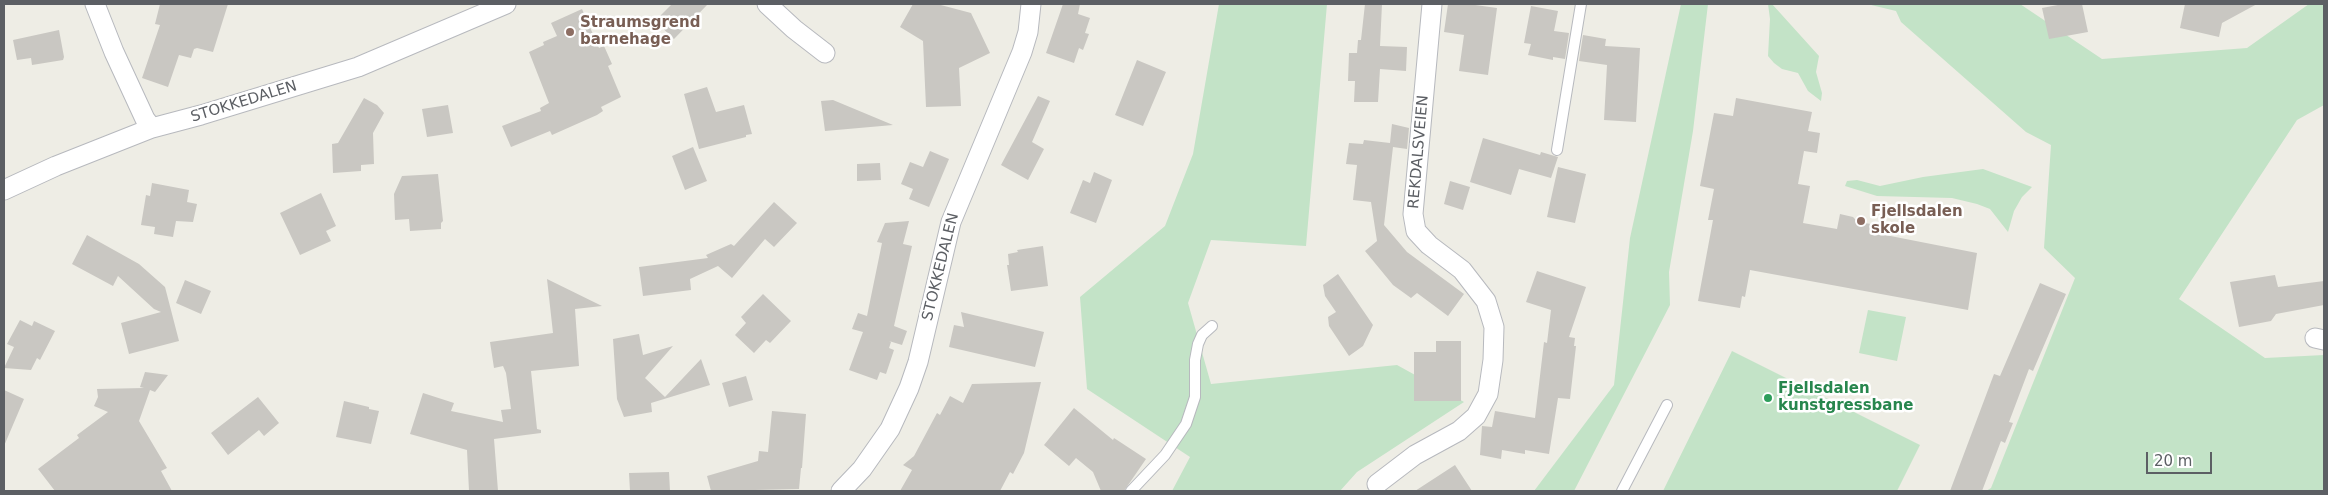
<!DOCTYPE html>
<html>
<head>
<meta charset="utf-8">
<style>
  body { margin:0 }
  #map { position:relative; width:2328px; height:495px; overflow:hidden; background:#eeede5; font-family:"DejaVu Sans",sans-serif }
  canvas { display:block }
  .frame { position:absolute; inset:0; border:5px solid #5c5f64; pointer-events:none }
  .scale { position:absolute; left:2146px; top:452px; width:66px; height:22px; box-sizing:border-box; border:2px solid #5c5f64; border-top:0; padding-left:6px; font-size:15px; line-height:18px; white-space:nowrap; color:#5c5f64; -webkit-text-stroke:4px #fff; paint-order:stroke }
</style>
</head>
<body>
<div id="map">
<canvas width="2328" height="495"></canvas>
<div class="frame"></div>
<div class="scale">20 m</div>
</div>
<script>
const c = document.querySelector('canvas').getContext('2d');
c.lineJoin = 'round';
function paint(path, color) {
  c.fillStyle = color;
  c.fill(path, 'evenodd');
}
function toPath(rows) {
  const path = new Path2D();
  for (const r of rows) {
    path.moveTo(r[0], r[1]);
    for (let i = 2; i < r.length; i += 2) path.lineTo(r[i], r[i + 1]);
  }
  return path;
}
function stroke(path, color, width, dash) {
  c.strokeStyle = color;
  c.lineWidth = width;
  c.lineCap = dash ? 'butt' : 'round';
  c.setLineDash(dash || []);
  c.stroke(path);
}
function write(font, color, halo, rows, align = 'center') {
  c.font = font + ' "DejaVu Sans",sans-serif';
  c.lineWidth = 5;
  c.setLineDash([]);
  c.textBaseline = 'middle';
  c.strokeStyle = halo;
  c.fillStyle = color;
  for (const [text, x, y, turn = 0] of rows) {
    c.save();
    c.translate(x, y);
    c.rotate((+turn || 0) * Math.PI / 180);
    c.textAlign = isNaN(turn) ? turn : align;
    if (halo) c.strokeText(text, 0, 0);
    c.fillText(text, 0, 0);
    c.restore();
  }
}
const green = toPath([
  [1219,4,1327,4,1306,246,1211,240,1188,303,1211,384,1397,365,1464,402,1357,472,1340,491,1172,491,1190,457,1087,389,1080,297,1165,226,1193,154],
  [1681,4,1708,4,1693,131,1669,272,1670,305,1574,491,1534,491,1614,385,1630,238],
  [1768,4,1772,4,1819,56,1816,72,1822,93,1821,101,1808,91,1798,73,1782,69,1774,63,1768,56,1770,19],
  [1867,4,2020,4,2102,59,2247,48,2309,4,2324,4,2324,105,2297,120,2179,299,2265,358,2324,355,2324,491,1986,491,1991,488,2075,278,2044,248,2051,145,2026,132,1901,22,1896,11],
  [1983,169,2032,187,2022,197,2014,211,2008,232,1990,209,1977,204,1952,198,1877,196,1845,186,1847,181,1857,180,1880,186,1923,177],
  [1868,310,1906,317,1897,361,1859,353],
  [1732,351,1920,445,1897,491,1663,491]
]);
const building = toPath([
  [160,4,228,4,213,52,197,48,194,49,191,58,179,55,168,87,142,78,160,25,155,24],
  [672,4,708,4,674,39,655,21],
  [913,4,937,4,971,13,990,53,959,68,961,106,926,107,923,41,900,27],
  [1063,4,1080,4,1078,14,1090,18,1085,33,1089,34,1083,50,1079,48,1074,63,1046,53],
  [1365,4,1382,4,1380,46,1407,47,1406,71,1380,69,1378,102,1354,102,1355,81,1348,81,1349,53,1357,53,1358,40,1361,40],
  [1448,4,1468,4,1497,8,1488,75,1459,71,1464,35,1444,32],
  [2063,4,2082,4,2088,32,2049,39,2042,8],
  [2185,4,2257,4,2222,23,2219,37,2180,28],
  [1531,6,1558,11,1554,31,1569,33,1565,59,1553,57,1553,60,1528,55,1531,44,1524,43],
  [582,9,599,48,604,46,612,64,608,66,621,97,601,107,603,111,597,115,552,135,550,131,511,147,502,126,541,111,540,108,549,103,529,52,544,45,543,42,557,36,551,23],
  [59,30,64,57,63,60,32,65,31,58,17,60,13,40],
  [1583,35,1606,39,1605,46,1640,48,1636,122,1604,120,1607,65,1579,61],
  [1137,60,1166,72,1143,126,1115,115],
  [707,87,716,112,744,105,752,134,746,135,746,137,699,149,684,94],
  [1038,96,1050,101,1032,142,1044,149,1028,180,1001,165],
  [364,98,377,105,384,113,373,133,374,164,361,165,361,171,333,173,332,144,338,143],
  [1736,98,1812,112,1808,131,1820,133,1817,153,1804,151,1798,184,1810,186,1803,223,1837,229,1840,214,1853,217,1858,222,1871,224,1870,232,1977,253,1968,310,1750,270,1745,297,1742,296,1740,308,1698,301,1713,220,1708,220,1714,189,1700,186,1714,113,1733,116],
  [833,100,893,125,825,131,821,101],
  [448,105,453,133,427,137,422,109],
  [1392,124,1409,128,1407,149,1393,147,1384,225,1407,252,1464,294,1448,316,1417,293,1411,298,1393,285,1365,251,1377,241,1371,202,1353,200,1357,165,1346,164,1349,143,1363,144,1364,140,1390,143],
  [1483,138,1540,155,1541,152,1558,157,1551,178,1519,169,1511,195,1470,182],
  [693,147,707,181,685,190,672,156],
  [930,151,949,159,929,207,909,199,913,189,901,184,910,162,923,167],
  [880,163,881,180,857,181,857,164],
  [1558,167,1586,174,1575,223,1547,217],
  [1094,172,1112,180,1096,223,1070,213,1083,180,1090,183],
  [438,174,443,221,441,223,441,229,410,231,409,219,395,220,394,194,402,176],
  [1450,181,1470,187,1463,210,1444,204],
  [152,183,189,190,187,202,197,204,193,222,176,221,173,237,154,234,155,227,141,225,146,195,150,196],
  [321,193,336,226,326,231,331,241,300,255,280,213],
  [774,202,797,223,774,247,765,239,732,278,718,266,690,279,691,290,643,296,639,267,708,258,706,255,731,244,734,246],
  [909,221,903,244,912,246,894,326,907,331,902,345,889,341,891,342,889,348,894,350,886,374,880,372,877,380,849,370,863,332,852,329,858,313,867,316,882,243,877,242,885,223],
  [87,235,139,264,165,287,179,341,129,354,121,323,161,312,154,309,118,276,113,286,72,264],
  [1043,246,1048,286,1011,291,1007,265,1009,265,1008,254,1018,252,1017,250],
  [1537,271,1586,287,1569,337,1575,338,1574,346,1576,346,1570,399,1558,398,1549,454,1525,450,1525,454,1502,450,1501,459,1480,455,1482,426,1492,427,1495,411,1535,418,1544,342,1547,343,1551,310,1526,302],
  [1338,274,1373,325,1363,346,1349,356,1329,326,1328,317,1336,312,1325,296,1323,285],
  [2275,275,2278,287,2324,281,2324,305,2276,314,2271,321,2239,327,2230,282],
  [547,279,602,306,575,309,579,366,531,371,537,429,541,430,541,433,494,439,498,491,469,491,467,450,410,434,423,393,454,403,451,411,503,422,501,410,511,409,506,373,503,366,494,368,490,342,553,333],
  [185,280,211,291,201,314,176,303],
  [2040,283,2066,294,2033,371,2029,369,2009,422,2013,423,2005,443,2001,441,1982,491,1950,491,1994,374,2000,376],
  [763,294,791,321,770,343,766,340,754,353,735,335,746,323,741,317],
  [961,312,1044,332,1035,367,949,347,954,325,964,327],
  [20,320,32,326,34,321,55,331,40,360,37,358,31,370,4,368,14,347,7,344],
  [639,334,643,355,673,346,645,378,665,397,701,359,710,385,651,403,652,412,624,417,617,399,613,339],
  [1436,341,1461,341,1461,401,1414,401,1414,352,1436,352],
  [145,372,168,375,155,392,150,390,139,421,167,468,161,471,172,491,55,491,38,469,79,438,77,435,108,412,94,406,98,397,97,389,144,388,140,387],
  [746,376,753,400,729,407,722,383],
  [1041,382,1024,453,1013,474,1010,472,1000,491,900,491,912,470,903,465,914,456,937,413,940,415,950,396,963,403,972,384],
  [4,390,24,399,4,446],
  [258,397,279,423,264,436,259,430,228,455,211,433],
  [344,401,369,407,369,409,379,411,371,444,336,437],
  [1074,408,1113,440,1114,438,1146,459,1124,491,1101,491,1093,472,1076,458,1069,466,1044,445],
  [772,411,806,414,802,468,801,468,799,489,711,491,707,476,758,461,759,451,768,452],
  [1455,465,1472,491,1415,491],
  [669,472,670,491,630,491,629,473]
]);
const service = toPath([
  [1557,150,1581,4],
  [1131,491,1165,455,1186,424,1195,397,1195,360,1198,344,1202,335,1212,326],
  [1622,491,1667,405]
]);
const minor = toPath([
  [95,4,114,52,145,119,152,128],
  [767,4,794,29,825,53],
  [4,190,56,166,152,128,201,115,358,67,506,4],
  [2315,338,2324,340],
  [1377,484,1415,455,1459,431,1476,416,1488,394,1493,360,1494,327,1486,301,1462,270,1429,245,1416,231,1413,214,1432,4],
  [841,491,862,469,890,429,909,388,918,362,951,222,1022,52,1028,32,1031,4]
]);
const markers = [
  [570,32,5,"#8d6e63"],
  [1861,221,5,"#8d6e63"],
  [1768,398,5,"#2e9e5b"]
];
const educationNames = [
  ["Straumsgrend",580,23],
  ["barnehage",580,40],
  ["Fjellsdalen",1871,212],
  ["skole",1871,229]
];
const streetNames = [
  ["STOKKEDALEN",244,102,-17],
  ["REKDALSVEIEN",1419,152,-85],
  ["STOKKEDALEN",941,267,-76]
];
const leisureNames = [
  ["Fjellsdalen",1778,389],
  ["kunstgressbane",1778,406]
];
paint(green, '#c3e3c7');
paint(building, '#c9c7c2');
stroke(service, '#b7b9be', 12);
stroke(minor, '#b7b9be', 21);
stroke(service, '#fff', 10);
stroke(minor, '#fff', 19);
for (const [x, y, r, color] of markers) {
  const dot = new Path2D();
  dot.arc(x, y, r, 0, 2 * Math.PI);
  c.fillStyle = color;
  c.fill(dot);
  stroke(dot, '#fff', 2);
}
write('bold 15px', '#785e54', '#fff', educationNames, 'left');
write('15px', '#5c5f64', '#fff', streetNames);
write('bold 15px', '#27864d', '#fff', leisureNames, 'left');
</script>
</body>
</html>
